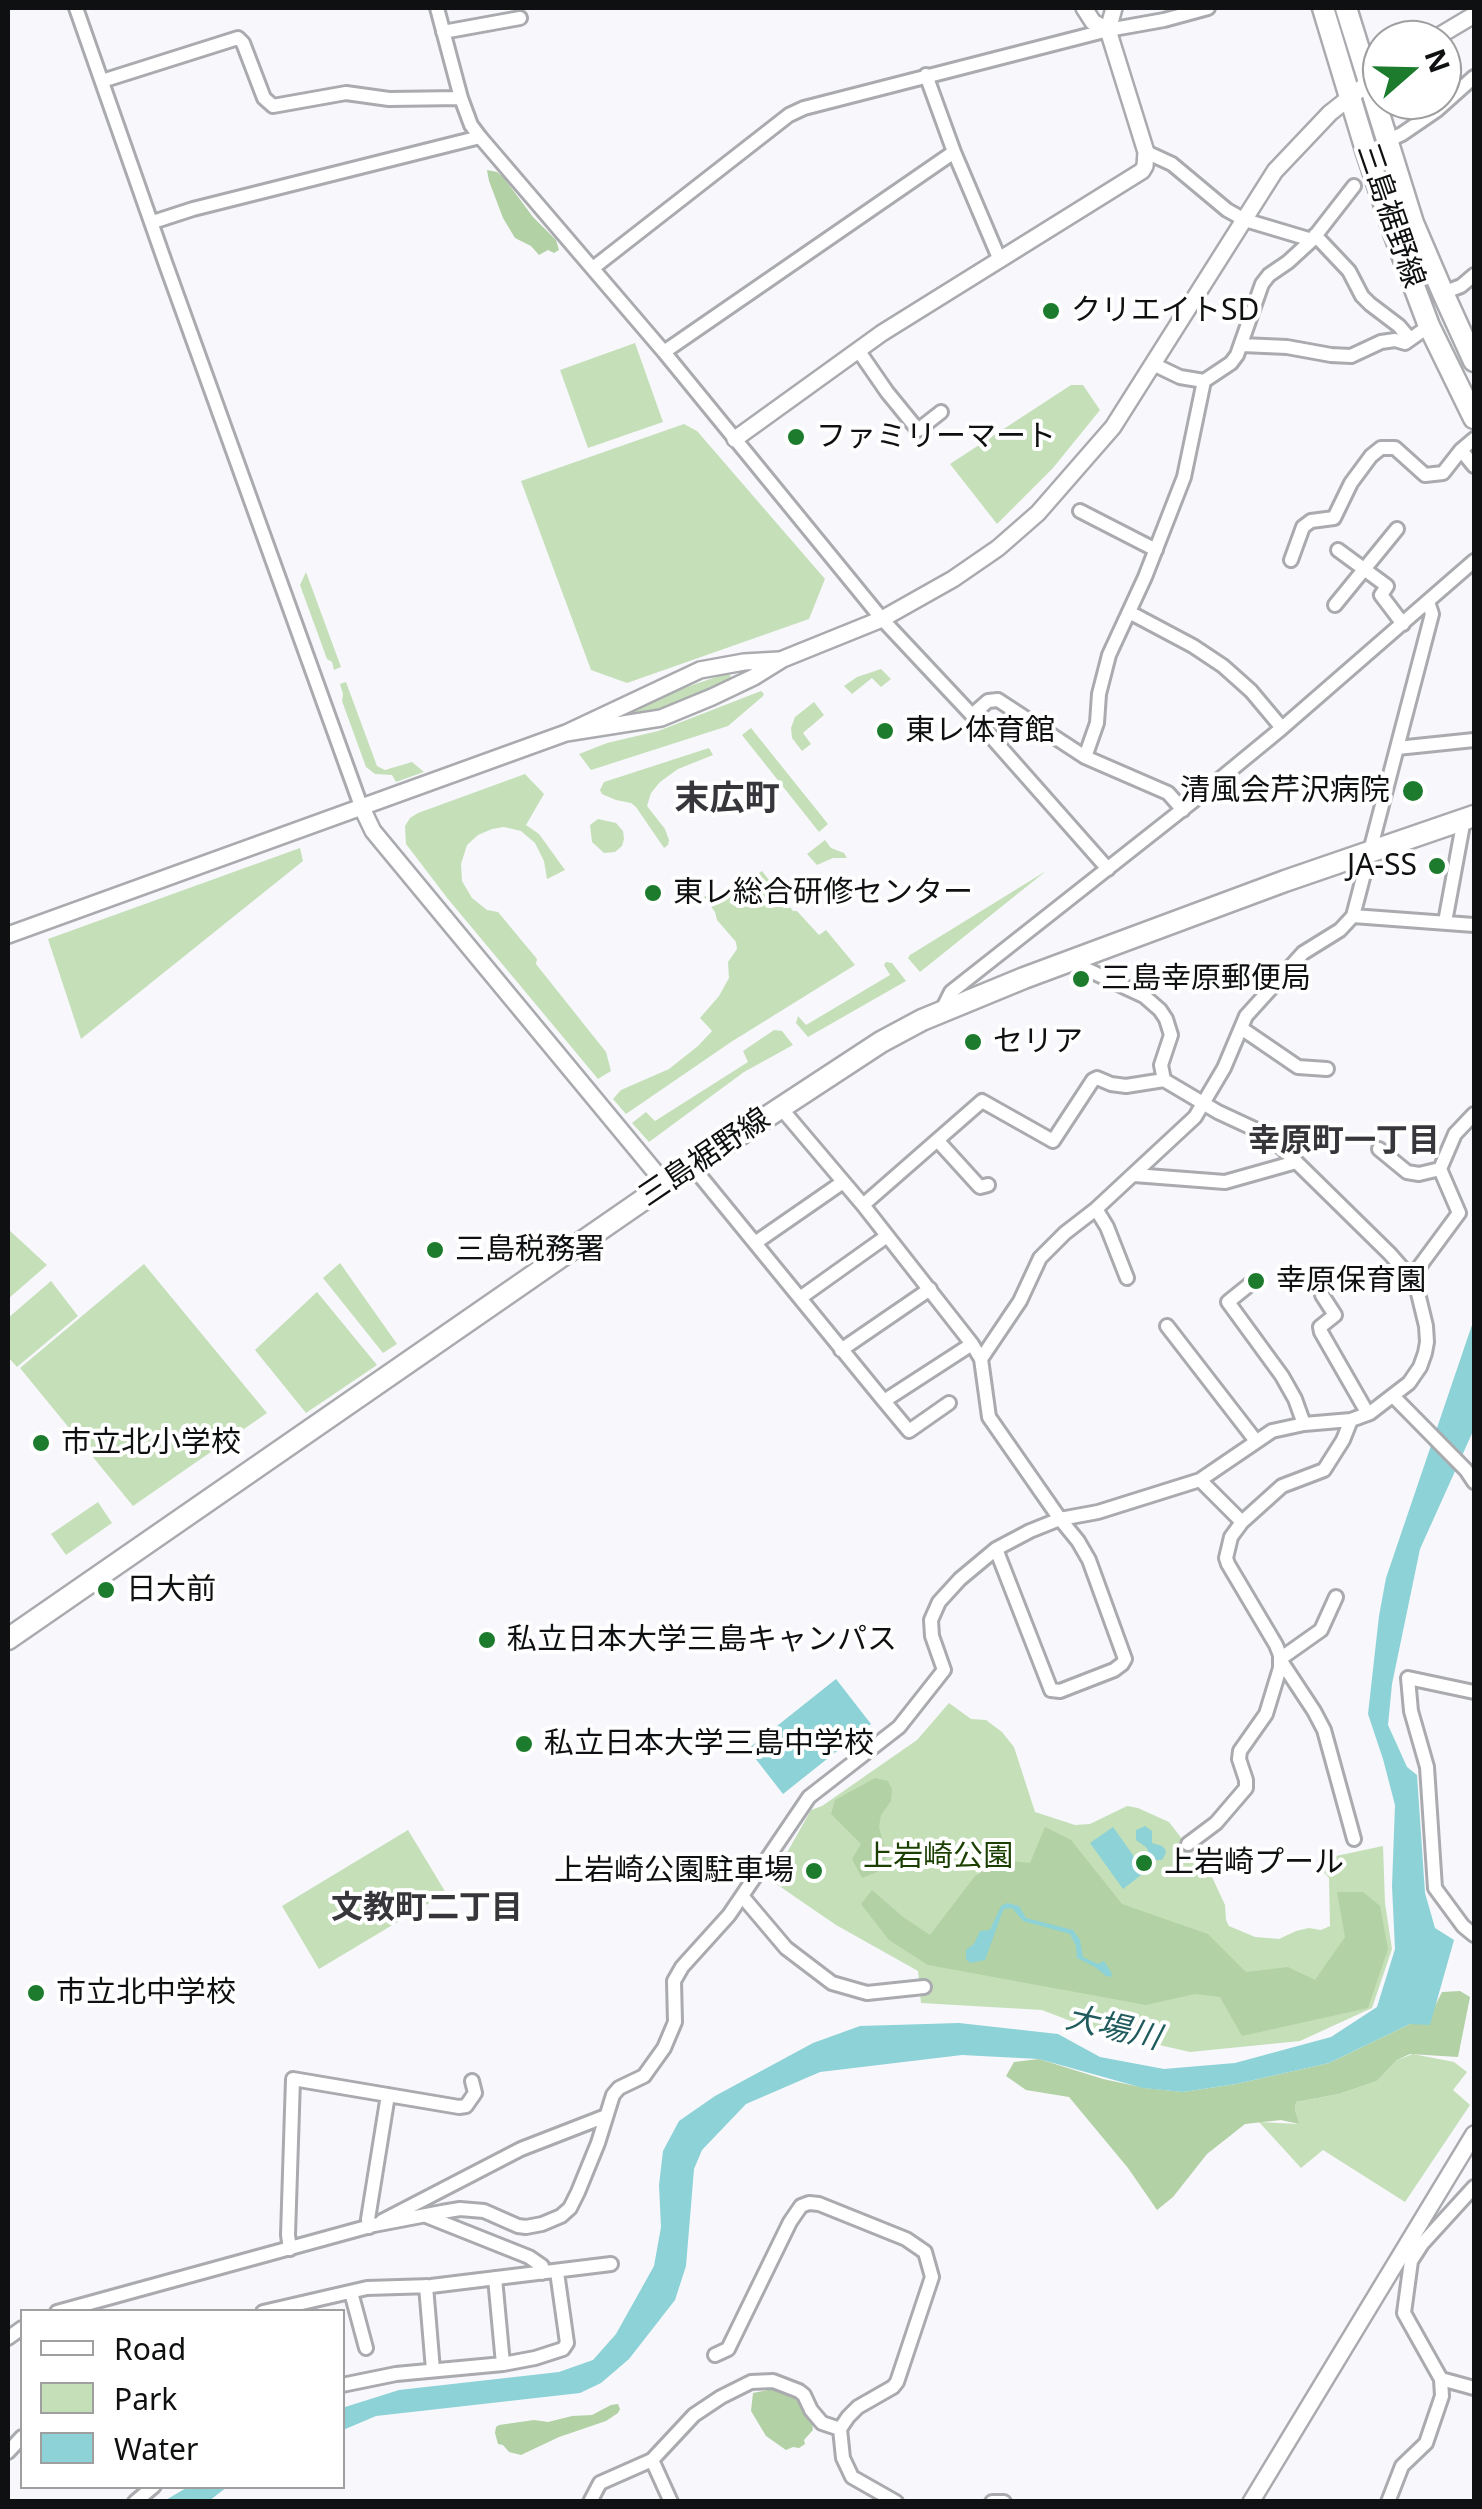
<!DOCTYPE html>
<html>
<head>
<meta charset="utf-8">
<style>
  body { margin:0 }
  #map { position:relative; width:1482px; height:2509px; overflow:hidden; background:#f7f7fc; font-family:"Noto Sans",sans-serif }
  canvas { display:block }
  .frame { position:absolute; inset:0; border:10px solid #0f1011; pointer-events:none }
  .legend { position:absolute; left:20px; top:2309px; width:325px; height:180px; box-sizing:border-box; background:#fff; border:2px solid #9f9fa0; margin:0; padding:12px 18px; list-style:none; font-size:30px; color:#0f1011 }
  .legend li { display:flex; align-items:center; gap:20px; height:50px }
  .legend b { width:50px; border:2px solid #9f9fa0 }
  .north { position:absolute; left:1362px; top:20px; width:100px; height:100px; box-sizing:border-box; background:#fff; border:2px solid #9f9fa0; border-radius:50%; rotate:70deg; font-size:28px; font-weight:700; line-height:40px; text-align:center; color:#0f1011 }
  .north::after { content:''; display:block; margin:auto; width:35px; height:45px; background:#1c7b2c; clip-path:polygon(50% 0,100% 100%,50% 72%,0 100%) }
</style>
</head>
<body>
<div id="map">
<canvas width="1482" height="2509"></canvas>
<div class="frame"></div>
<ul class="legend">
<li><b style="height:12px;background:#fff"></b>Road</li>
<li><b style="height:28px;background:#c5e0b9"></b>Park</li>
<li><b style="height:28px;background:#8cd2d6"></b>Water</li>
</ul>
<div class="north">N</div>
</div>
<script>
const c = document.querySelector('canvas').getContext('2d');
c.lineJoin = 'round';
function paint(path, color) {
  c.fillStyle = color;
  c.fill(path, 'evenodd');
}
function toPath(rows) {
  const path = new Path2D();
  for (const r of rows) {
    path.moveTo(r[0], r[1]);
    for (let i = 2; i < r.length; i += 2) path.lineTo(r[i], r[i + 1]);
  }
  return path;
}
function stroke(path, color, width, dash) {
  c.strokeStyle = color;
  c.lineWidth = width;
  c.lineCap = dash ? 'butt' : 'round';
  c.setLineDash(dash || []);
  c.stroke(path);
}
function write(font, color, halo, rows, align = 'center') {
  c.font = font + ' "Noto Sans","Noto Sans JP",sans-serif';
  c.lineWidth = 8;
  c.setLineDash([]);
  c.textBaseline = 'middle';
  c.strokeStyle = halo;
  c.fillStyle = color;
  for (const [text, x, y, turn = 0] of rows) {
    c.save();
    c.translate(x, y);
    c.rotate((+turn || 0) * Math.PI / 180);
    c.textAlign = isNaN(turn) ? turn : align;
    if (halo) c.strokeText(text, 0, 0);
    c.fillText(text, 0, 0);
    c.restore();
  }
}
const green = toPath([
  [635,343,663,422,588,448,560,370],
  [1071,385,1083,385,1100,410,1053,468,997,524,950,464],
  [684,424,697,431,825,579,809,619,627,683,591,670,521,481],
  [306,572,341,667,334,670,332,662,327,659,300,585],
  [881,669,891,679,881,687,872,678,852,694,844,686,857,677],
  [725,674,730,675,731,679,726,684,682,702,639,715,632,715,630,713,634,708,666,694],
  [346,682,377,766,385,770,412,762,424,772,396,782,392,775,375,774,366,767,342,701,343,694,340,684],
  [761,691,764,694,762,697,728,726,591,770,579,754,607,743,658,731],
  [814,702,824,715,803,733,811,744,802,751,792,738,791,728,795,717],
  [751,728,828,824,819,832,742,735],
  [709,748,713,755,678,769,660,782,651,793,647,806,665,829,669,840,668,845,664,848,636,807,631,803,616,800,602,794,600,790,604,782],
  [525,774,544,794,526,825,539,834,565,870,547,879,544,861,535,843,521,831,504,827,492,829,478,835,467,845,461,864,462,881,472,898,487,910,498,912,537,959,536,964,606,1052,611,1071,598,1079,448,899,406,844,405,826,410,818,418,813],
  [598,819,616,823,623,831,624,839,622,846,615,852,604,853,592,842,590,825],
  [825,840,831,848,844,853,847,858,833,858,817,865,807,854],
  [300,848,303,861,81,1039,48,939],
  [762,871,793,911,797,911,819,935,826,930,855,965,731,1042,626,1114,613,1099,621,1090,669,1069,698,1046,712,1031,700,1018,719,996,729,978,728,962,737,949,736,942,717,920,715,912,704,897,713,891,720,895,748,880],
  [1046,871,920,972,908,958,910,955],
  [886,962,892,963,906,981,808,1037,796,1023,798,1016,806,1025,890,975,884,965],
  [774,1030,782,1031,793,1045,744,1072,649,1142,632,1123,646,1112,655,1121,748,1062,743,1051],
  [8,1229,47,1265,8,1299],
  [340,1263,397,1344,383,1353,323,1278],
  [144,1264,267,1413,133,1506,20,1368],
  [51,1281,78,1316,17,1367,8,1357,8,1318],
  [317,1292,377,1365,306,1413,255,1350],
  [98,1502,112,1523,66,1555,51,1534],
  [949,1703,971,1719,986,1720,1002,1732,1014,1747,1035,1812,1075,1825,1090,1824,1127,1806,1138,1808,1169,1822,1213,1879,1225,1905,1226,1920,1229,1926,1255,1937,1279,1939,1296,1931,1309,1928,1321,1930,1330,1926,1329,1878,1320,1868,1317,1860,1383,1846,1385,1903,1392,1949,1372,2008,1300,2041,1190,2052,1094,2030,1042,2010,921,2003,918,1971,836,1925,769,1879,784,1858,811,1810,822,1806,917,1740],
  [408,1830,446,1893,319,1969,282,1906],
  [1413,2054,1454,2062,1467,2072,1453,2090,1470,2105,1405,2202,1323,2150,1301,2168,1259,2122,1298,2124,1295,2110,1296,2102,1339,2094,1377,2081,1397,2060]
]);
const forest = toPath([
  [487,170,497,172,504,178,533,217,556,240,559,250,554,253,548,250,539,255,531,246,515,238,503,218,489,181],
  [875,1778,888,1781,892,1789,891,1801,881,1815,879,1827,887,1856,877,1872,862,1878,852,1859,861,1844,831,1814,835,1800],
  [1045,1827,1071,1840,1122,1904,1208,1934,1246,1972,1288,1967,1315,1980,1345,1937,1337,1892,1363,1892,1380,1906,1388,1949,1368,2008,1242,2036,1220,1997,1195,1994,1146,2005,928,1965,889,1940,861,1904,872,1890,903,1917,930,1935,975,1876,996,1864,1012,1861,1030,1863],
  [1460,1991,1470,1997,1458,2057,1410,2054,1397,2060,1377,2081,1339,2094,1296,2102,1295,2110,1299,2124,1281,2120,1245,2124,1207,2154,1173,2197,1157,2210,1128,2168,1069,2097,1026,2090,1006,2076,1014,2062,1039,2059,1103,2079,1145,2088,1183,2092,1236,2084,1329,2063,1410,2024,1426,2024,1442,1992],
  [778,2388,793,2393,799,2398,802,2409,812,2423,813,2430,804,2440,805,2444,799,2448,793,2447,786,2450,766,2436,751,2411,753,2393],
  [618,2404,620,2409,618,2413,606,2421,559,2437,521,2455,509,2452,503,2445,498,2444,495,2433,496,2427,499,2425,534,2420,548,2422,572,2416,592,2415,611,2405]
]);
const water = toPath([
  [1474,1319,1474,1429,1420,1549,1392,1684,1388,1725,1407,1767,1417,1775,1425,1893,1435,1928,1454,1940,1430,2025,1410,2024,1329,2063,1236,2084,1183,2092,1143,2088,1039,2059,962,2055,820,2072,746,2104,702,2150,694,2169,686,2266,675,2300,629,2359,601,2383,580,2393,376,2416,343,2430,342,2408,399,2390,559,2372,593,2360,616,2334,654,2266,661,2227,659,2185,663,2151,679,2121,715,2096,813,2043,860,2026,959,2023,1058,2034,1100,2057,1164,2069,1235,2063,1331,2037,1377,2007,1395,1949,1392,1886,1395,1805,1383,1759,1368,1714,1379,1616,1386,1578],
  [836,1679,871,1724,783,1794,748,1749],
  [1145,1826,1152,1831,1152,1843,1162,1846,1165,1849,1166,1853,1162,1860,1151,1860,1147,1848,1136,1840,1136,1830],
  [1113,1827,1145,1872,1123,1889,1090,1843],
  [1007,1903,1019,1906,1026,1918,1073,1930,1080,1940,1083,1957,1098,1964,1104,1961,1112,1974,1111,1977,1106,1976,1095,1967,1077,1958,1076,1946,1070,1934,1023,1921,1012,1908,1004,1909,1002,1913,985,1960,970,1963,966,1959,966,1950,974,1944,980,1931,990,1930,1001,1906],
  [188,2487,188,2486,227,2487,209,2501,164,2501]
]);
const minor = toPath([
  [76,8,165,262,361,806],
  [437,8,461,98,471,125,480,137,664,352,882,619,972,715,1108,869],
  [443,32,520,18],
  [926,75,954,152,999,258],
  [102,81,238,38,243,43,264,98,273,106,346,93,389,99,461,98],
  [1387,141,1402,134,1437,110,1474,77],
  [1146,152,1172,164,1227,210,1245,220,1312,240,1354,186],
  [153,222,193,209,480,137],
  [1315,235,1349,271,1362,296,1370,304,1399,326,1410,339],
  [593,268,789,115,804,108,1108,30,1164,20,1208,8],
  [1443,293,1461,286,1474,275],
  [1242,345,1287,347,1331,355,1351,356,1381,342,1395,340,1405,343,1429,326],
  [858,350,887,392,918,430,941,412],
  [664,352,954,152],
  [1153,364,1180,377,1204,381],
  [1461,450,1474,466],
  [1080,511,1156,550],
  [1338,550,1387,586,1381,595,1403,624],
  [1291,560,1303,527,1311,521,1334,518,1351,483,1371,456,1381,448,1395,448,1425,475,1443,473,1461,450,1474,439],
  [1335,605,1397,529],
  [1129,612,1193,646,1223,666,1251,691,1282,728],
  [972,715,988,701,998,700,1085,757,1168,793,1183,810],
  [1397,748,1474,740],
  [1085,757,1097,723,1099,694,1109,655,1145,577,1184,477,1204,381,1231,363,1237,355,1262,284,1269,275,1288,262,1312,240],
  [1353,916,1432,614,1428,602],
  [1445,922,1464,819],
  [1071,962,1144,996,1160,1010,1166,1019,1171,1035,1161,1065,1164,1080],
  [941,1012,951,992,1192,802,1282,728,1474,561],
  [1241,1028,1298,1067,1327,1069],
  [780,1107,863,1205,972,1344,981,1359,989,1417,1060,1519,1078,1541,1089,1560,1125,1659,1122,1664,1114,1670,1060,1691,1051,1690,996,1549],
  [938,1141,978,1185,980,1187,988,1185],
  [1379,1149,1407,1172,1419,1174,1440,1169],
  [692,1166,884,1401,972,1344],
  [1134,1175,1225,1182,1296,1162],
  [1096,1209,1107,1227,1127,1278],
  [755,1243,843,1182],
  [1411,1278,1459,1213,1440,1169,1455,1134,1474,1114],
  [1254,1281,1228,1302,1282,1376,1295,1399,1304,1424],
  [1322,1295,1335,1315,1320,1327,1321,1332,1368,1414],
  [800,1298,887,1236],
  [1167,1326,1256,1441],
  [841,1350,930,1289],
  [981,1359,1020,1301,1040,1258,1065,1233,1096,1209,1195,1117,1224,1068,1246,1016,1303,953,1340,930,1353,916,1474,925],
  [1394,1397,1466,1470,1474,1482],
  [884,1401,909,1431,949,1403],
  [1200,1480,1242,1522],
  [1280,1659,1321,1630,1336,1597],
  [1281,1661,1314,1711,1324,1730,1354,1839],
  [1474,1692,1408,1678,1411,1711,1427,1767,1435,1888,1463,1926,1474,1935],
  [1188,1844,1216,1823,1246,1788,1246,1780,1239,1759,1240,1751,1266,1714,1280,1668,1280,1655,1276,1645,1228,1564,1226,1558,1231,1537,1242,1522,1282,1486,1324,1470,1343,1440,1351,1420],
  [742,1896,786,1948,832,1983,867,1993,924,1987],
  [426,2216,529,2257,542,2266,542,2273],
  [382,2221,521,2149,606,2116],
  [369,2227,368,2219,388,2095],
  [290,2249,288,2235,293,2079,459,2107,466,2106,475,2093,472,2081],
  [495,2278,503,2364],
  [426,2286,433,2370],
  [351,2292,366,2348],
  [57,2312,374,2225,442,2212,460,2209,484,2211,518,2226,526,2227,542,2224,561,2216,570,2208,578,2192,598,2143,613,2095,619,2088,644,2076,664,2048,675,2022,674,1981,682,1967,729,1915,809,1797,899,1727,944,1670,932,1636,931,1620,939,1602,960,1579,996,1549,1030,1531,1060,1519,1098,1512,1200,1480,1272,1431,1304,1424,1351,1420,1370,1413,1409,1383,1420,1367,1425,1353,1427,1342,1426,1326,1417,1289,1411,1278,1390,1254,1278,1144,1261,1132,1218,1112,1164,1080,1126,1086,1111,1084,1097,1078,1093,1080,1053,1141,982,1101,863,1205],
  [263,2312,367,2288,431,2286,611,2264],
  [8,2338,22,2328],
  [715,2355,728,2349,790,2222,801,2206,809,2203,819,2204,906,2239,925,2252,932,2277,897,2382,893,2387,858,2407,848,2417,840,2429,843,2458,852,2477,896,2502],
  [1441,2379,1474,2388],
  [342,2385,396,2374,503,2364,535,2358,563,2349,567,2343,557,2272],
  [8,2452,22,2437],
  [652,2460,671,2502],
  [135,2502,154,2486],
  [590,2502,600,2483,652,2460,694,2415,721,2397,751,2382,773,2381,799,2391,804,2395,811,2410,822,2423,840,2429],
  [992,2502,1004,2502],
  [1388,2502,1402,2466,1426,2443,1442,2396,1441,2379,1404,2313,1411,2261,1422,2244,1474,2187]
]);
const tertiary = toPath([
  [1084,8,1093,22,1108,30],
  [1432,40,1474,15],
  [735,439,882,333,1142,171,1145,166,1146,152,1108,30,1114,8],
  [566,733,661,718,712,697,754,677,783,659,882,619,953,579,998,548,1038,513,1113,427,1275,171,1330,113,1382,72],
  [361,806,373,831,666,1185],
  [8,935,566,733,700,670,744,662,779,660],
  [1251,2502,1474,2134]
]);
const primary = toPath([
  [1323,8,1366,150,1394,233,1429,326,1474,418],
  [1346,8,1413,223,1443,293,1474,361],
  [8,1639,692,1166,881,1042,922,1020,1024,978,1285,881,1474,816]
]);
const markers = [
  [1051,311,10,"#1c7b2c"],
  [796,437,10,"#1c7b2c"],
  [885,731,10,"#1c7b2c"],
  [1413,791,12,"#1c7b2c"],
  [1437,866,10,"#1c7b2c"],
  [653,893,10,"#1c7b2c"],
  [1081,979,10,"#1c7b2c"],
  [973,1042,10,"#1c7b2c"],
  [435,1250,10,"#1c7b2c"],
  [1256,1281,10,"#1c7b2c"],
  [41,1443,10,"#1c7b2c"],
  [106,1590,10,"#1c7b2c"],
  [487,1640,10,"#1c7b2c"],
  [524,1744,10,"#1c7b2c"],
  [1144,1863,10,"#1c7b2c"],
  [814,1871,10,"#1c7b2c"],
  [36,1993,10,"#1c7b2c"]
];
const streetNames = [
  ["三島裾野線",1390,216,71],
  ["三島裾野線",705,1158,-34]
];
const poiNames = [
  ["クリエイトSD",1071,311],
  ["ファミリーマート",816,437],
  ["東レ体育館",905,731],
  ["清風会芹沢病院",1390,791,"right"],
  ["JA-SS",1417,866,"right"],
  ["東レ総合研修センター",673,893],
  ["三島幸原郵便局",1101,979],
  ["セリア",993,1042],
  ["三島税務署",455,1250],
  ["幸原保育園",1276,1281],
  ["市立北小学校",61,1443],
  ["日大前",126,1590],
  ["私立日本大学三島キャンパス",507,1640],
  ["私立日本大学三島中学校",544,1744],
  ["上岩崎プール",1164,1863],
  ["上岩崎公園駐車場",794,1871,"right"],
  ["市立北中学校",56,1993]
];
const parkNames = [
  ["上岩崎公園",938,1857]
];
const neighbourhoodNames = [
  ["幸原町一丁目",1344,1142],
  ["文教町二丁目",427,1909]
];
const waterNames = [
  ["大場川",1113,2029,13]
];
const quarterNames = [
  ["末広町",727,800]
];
paint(green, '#c5e0b9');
paint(forest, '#b2d1a4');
paint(water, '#8cd2d6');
stroke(minor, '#aaabaf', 18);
stroke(tertiary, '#aaabaf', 20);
stroke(primary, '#aaabaf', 25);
stroke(minor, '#fff', 12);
stroke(tertiary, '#fff', 15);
stroke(primary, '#fff', 20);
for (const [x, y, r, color] of markers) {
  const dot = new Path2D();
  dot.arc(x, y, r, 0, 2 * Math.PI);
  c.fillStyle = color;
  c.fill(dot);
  stroke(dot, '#fff', 4);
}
write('30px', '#0f1011', '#fff', streetNames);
write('30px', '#0f1011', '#fff', poiNames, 'left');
write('30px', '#1a3f00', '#fff', parkNames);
write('bold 32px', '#37373b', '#fff', neighbourhoodNames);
write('italic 32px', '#205b5e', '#fff', waterNames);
write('bold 35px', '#37373b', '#fff', quarterNames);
</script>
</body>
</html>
